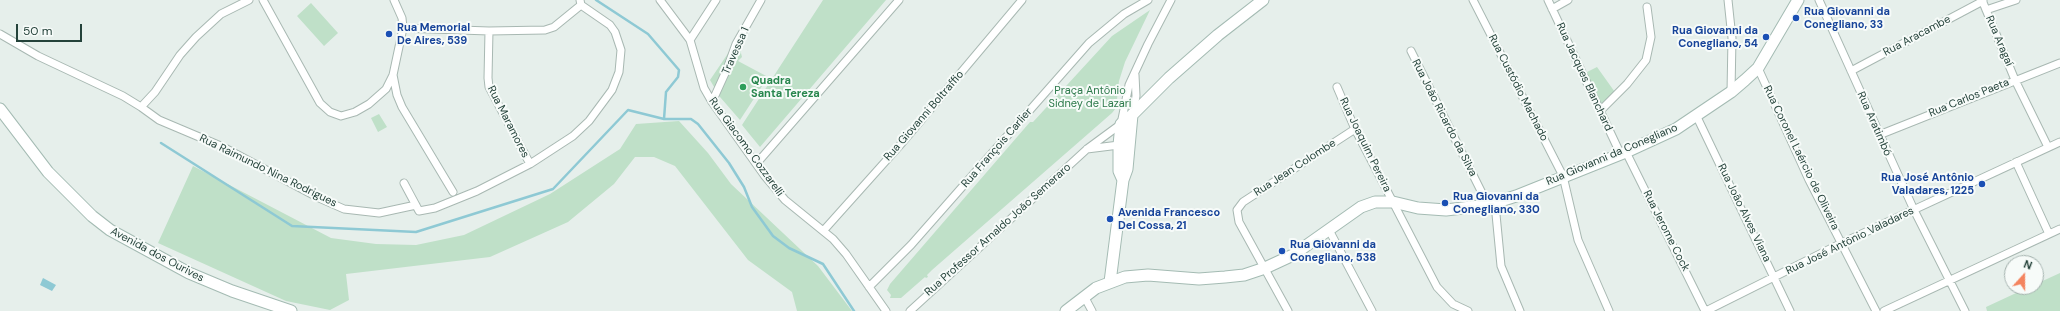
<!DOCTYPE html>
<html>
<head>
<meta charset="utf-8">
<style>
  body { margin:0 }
  #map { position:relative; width:2060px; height:311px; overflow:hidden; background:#e6efeb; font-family:"DM Sans",sans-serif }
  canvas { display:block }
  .north { position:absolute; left:2004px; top:255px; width:40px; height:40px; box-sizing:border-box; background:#f7fbf9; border:1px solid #a3b1ad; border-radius:50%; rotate:21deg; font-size:11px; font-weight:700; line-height:16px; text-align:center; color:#24423a }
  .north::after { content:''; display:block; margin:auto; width:14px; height:18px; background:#f4845f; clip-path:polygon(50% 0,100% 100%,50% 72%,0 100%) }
  .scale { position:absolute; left:16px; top:24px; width:66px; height:18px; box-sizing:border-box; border:2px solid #24423a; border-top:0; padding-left:5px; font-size:12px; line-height:14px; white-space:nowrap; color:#24423a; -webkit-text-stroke:3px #f7fbf9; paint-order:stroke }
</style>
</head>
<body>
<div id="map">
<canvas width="2060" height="311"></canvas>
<div class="north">N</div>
<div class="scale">50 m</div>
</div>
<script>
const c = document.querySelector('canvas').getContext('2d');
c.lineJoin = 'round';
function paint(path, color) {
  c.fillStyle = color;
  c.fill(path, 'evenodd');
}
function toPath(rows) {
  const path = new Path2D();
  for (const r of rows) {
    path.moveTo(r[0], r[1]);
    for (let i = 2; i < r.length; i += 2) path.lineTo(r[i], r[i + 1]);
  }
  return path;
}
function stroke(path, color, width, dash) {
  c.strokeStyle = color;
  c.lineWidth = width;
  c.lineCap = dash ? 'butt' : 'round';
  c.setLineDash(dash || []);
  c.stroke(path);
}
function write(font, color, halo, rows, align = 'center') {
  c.font = font + ' "DM Sans",sans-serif';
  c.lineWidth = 4;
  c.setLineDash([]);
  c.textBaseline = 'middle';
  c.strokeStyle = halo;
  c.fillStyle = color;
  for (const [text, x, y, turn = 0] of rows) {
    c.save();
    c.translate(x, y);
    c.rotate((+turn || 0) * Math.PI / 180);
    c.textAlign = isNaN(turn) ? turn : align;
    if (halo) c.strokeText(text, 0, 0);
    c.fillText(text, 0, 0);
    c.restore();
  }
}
const green = toPath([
  [823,0,886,0,760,147,742,125],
  [311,3,338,33,324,46,297,16],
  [1150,10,1125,62,1119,81,1116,108,1112,113,932,270,927,275,928,277,926,278,925,277,901,298,890,298,891,295,887,290,890,284,1030,122,1033,122,1112,36],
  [739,45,742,57,738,61,768,77,740,120,720,97,710,80,733,46],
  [1597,67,1617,95,1603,107,1583,74],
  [379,114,387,127,378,132,371,118],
  [679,121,708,153,731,184,818,266,852,311,797,311,792,292,748,260,675,166,654,157,635,157,614,184,568,222,490,257,346,274,349,300,330,310,286,301,158,243,193,166,331,238,376,244,416,245,464,235,550,194,620,149,636,124],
  [2060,273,2060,311,1987,311,1986,307,2029,287,2036,287,2036,284]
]);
const water = toPath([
  [43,278,56,285,52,291,40,285]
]);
const stream = toPath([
  [596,0,648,34,679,70,678,77,666,92,664,119,691,119,698,124,729,163,744,187,752,207,773,236,789,248,823,264,854,311],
  [161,143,292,226,416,232,553,189,628,110,664,119]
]);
const street = toPath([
  [263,0,320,103,330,112,341,116,355,112,369,104,386,89,393,75,403,28,402,18,394,0],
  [660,0,690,40,704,88,712,102,764,175,785,200,833,239,846,254,886,311],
  [1473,0,1563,176,1578,240,1609,311],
  [1548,0,1620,153],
  [1728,0,1732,38,1731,92],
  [1819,0,1914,210,1965,311],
  [1982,0,2015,80,2048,147],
  [1552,9,1568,0],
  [1986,10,2016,0],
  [403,28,489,31,545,30,554,27,581,5],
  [489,31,488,78,489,87,530,164],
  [0,34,38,56,123,96,141,107,159,120,223,147,319,198,344,209,379,213,416,205],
  [690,40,716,0],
  [1411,51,1488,205],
  [1758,68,1809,180,1876,311],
  [1851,71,1983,1],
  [393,75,397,95,402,107,453,192],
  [1337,87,1355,129,1437,287,1453,304,1468,311],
  [712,102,727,69,736,44,761,0],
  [141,107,155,92,180,55,196,37,221,14,249,0],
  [1601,110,1627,84,1646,60,1651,37,1647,7],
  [1133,114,1136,96,1135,75],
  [1696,115,1790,311],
  [1879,135,2060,63],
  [1087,149,1119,145,1122,143],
  [1626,152,1705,311],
  [2016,162,2049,234],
  [757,163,899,0],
  [404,183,419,211,435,208,477,191,530,164,573,136,589,121,612,90,619,72,621,50,615,32,610,25,581,5,580,0],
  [1495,204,1501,266,1520,311],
  [824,230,901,144,1022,0],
  [1329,230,1372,311],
  [869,287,911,245,1089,43,1124,14,1148,0],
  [1084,296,1092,311],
  [910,311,1087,149,1121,124,1129,85,1148,44,1171,0],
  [1288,311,1239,222,1237,210,1243,202,1355,129],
  [1706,311,1842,243,2060,142],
  [1884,311,2060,229]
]);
const secondary = toPath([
  [0,109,48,172,92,216,110,230,189,273,232,291,291,311],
  [1123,180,1119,171,1119,145,1121,124,1132,115,1169,78,1218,35,1263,0],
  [1110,282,1123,180,1127,169,1132,115],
  [1066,311,1096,288,1125,277,1148,275,1199,279,1225,277,1244,275,1265,268,1293,255,1361,207,1375,202,1393,202,1418,208,1446,210,1488,205,1516,196,1626,152,1676,129,1731,92,1745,80,1758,68,1798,0]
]);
const markers = [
  [1796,18,4,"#1a4fb4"],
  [389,34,4,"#1a4fb4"],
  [1766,37,4,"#1a4fb4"],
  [743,87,4,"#2e9e5b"],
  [1982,184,4,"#1a4fb4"],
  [1445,203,4,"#1a4fb4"],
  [1110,219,4,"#1a4fb4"],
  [1282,251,4,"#1a4fb4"]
];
const transitNames = [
  ["Rua Giovanni da",1804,12],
  ["Conegliano, 33",1804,25],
  ["Rua Memorial",397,28],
  ["De Aires, 539",397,41],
  ["Rua Giovanni da",1758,31,"right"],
  ["Conegliano, 54",1758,44,"right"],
  ["Rua José Antônio",1974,178,"right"],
  ["Valadares, 1225",1974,191,"right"],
  ["Rua Giovanni da",1453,197],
  ["Conegliano, 330",1453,210],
  ["Avenida Francesco",1118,213],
  ["Del Cossa, 21",1118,226],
  ["Rua Giovanni da",1290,245],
  ["Conegliano, 538",1290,258]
];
const streetNames = [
  ["Rua Aracambe",1917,36,-28],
  ["Rua Aragaí",1999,41,67],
  ["Travessa 1",736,51,-66],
  ["Rua Jacques Blanchard",1584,77,65],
  ["Rua Custódio Machado",1518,88,63],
  ["Rua Carlos Paeta",1969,98,-22],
  ["Rua Giovanni Boltraffio",924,116,-49],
  ["Rua João Ricardo da Silva",1444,118,63],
  ["Rua Maramores",508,122,63],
  ["Rua Aratimbó",1874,124,66],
  ["Rua Joaquim Pereira",1365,145,64],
  ["Rua Giacomo Cozzarelli",746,147,54],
  ["Rua François Carlier",997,148,-49],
  ["Rua Giovanni da Conegliano",1612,155,-23],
  ["Rua Coronel Laércio de Oliveira",1801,158,64],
  ["Rua Jean Colombe",1295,168,-33],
  ["Rua Raimundo Nina Rodrigues",268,171,26],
  ["Rua João Alves Viana",1744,213,64],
  ["Rua Professor Arnaldo João Semeraro",998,230,-42],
  ["Rua Jerome Cock",1666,231,63],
  ["Rua José Antônio Valadares",1850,241,-26],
  ["Avenida dos Ourives",157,255,28]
];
const leisureNames = [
  ["Quadra",751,81],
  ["Santa Tereza",751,94]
];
const parkNames = [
  ["Praça Antônio",1090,91],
  ["Sidney de Lazari",1090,104]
];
paint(green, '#bfe0c8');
paint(water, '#8ec9d4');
stroke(stream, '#8ec9d4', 2.5);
stroke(street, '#a8b8b2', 9);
stroke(secondary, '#a4bbb3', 13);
stroke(street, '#fff', 7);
stroke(secondary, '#fff', 11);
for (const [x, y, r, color] of markers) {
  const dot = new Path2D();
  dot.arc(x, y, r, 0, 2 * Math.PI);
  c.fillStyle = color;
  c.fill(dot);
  stroke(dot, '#f7fbf9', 1.5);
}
write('bold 11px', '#164399', '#f7fbf9', transitNames, 'left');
write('11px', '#24423a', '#f7fbf9', streetNames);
write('bold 11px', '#27864d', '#f7fbf9', leisureNames, 'left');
write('11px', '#2d7a4b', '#f7fbf9', parkNames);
</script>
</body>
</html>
